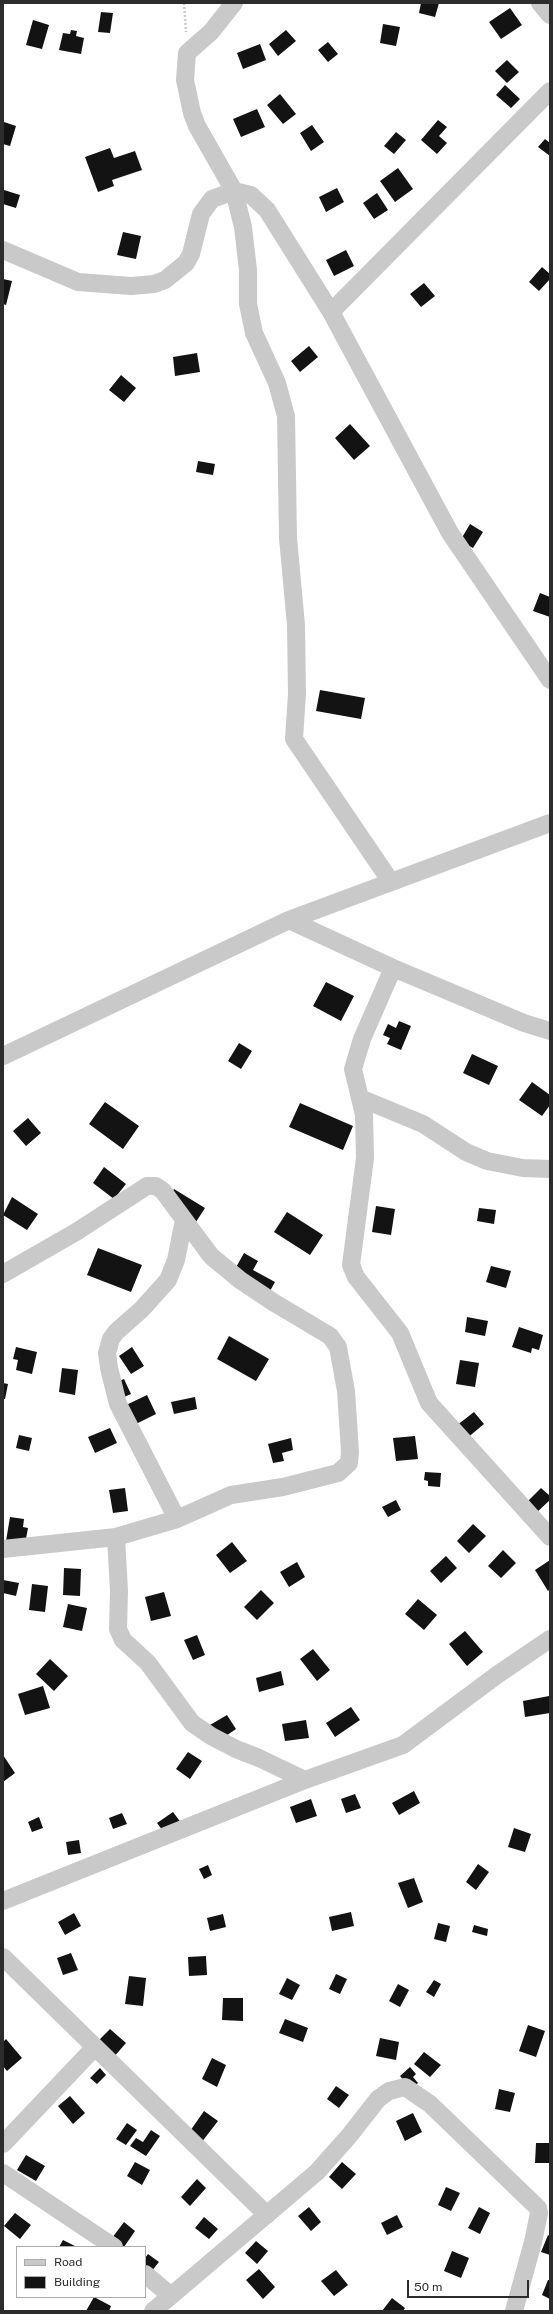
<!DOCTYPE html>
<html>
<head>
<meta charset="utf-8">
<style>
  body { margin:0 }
  #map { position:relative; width:553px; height:2314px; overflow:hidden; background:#fff; font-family:"Public Sans",sans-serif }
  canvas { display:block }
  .frame { position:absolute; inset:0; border:4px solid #2c2c2c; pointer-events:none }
  .legend { position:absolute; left:16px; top:2246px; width:130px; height:52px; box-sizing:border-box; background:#fff; border:1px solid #ababab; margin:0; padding:5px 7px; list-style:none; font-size:12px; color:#2c2c2c }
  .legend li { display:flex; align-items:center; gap:8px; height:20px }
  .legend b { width:20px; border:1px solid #ababab }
  .scale { position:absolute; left:407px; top:2280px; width:122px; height:18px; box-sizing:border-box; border:2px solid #2c2c2c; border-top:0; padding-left:5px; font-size:12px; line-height:14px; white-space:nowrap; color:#2c2c2c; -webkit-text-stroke:3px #fff; paint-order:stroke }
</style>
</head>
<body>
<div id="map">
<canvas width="553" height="2314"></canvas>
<div class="frame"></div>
<ul class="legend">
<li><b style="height:5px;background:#c9c9c9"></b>Road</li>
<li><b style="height:11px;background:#131313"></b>Building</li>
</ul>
<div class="scale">50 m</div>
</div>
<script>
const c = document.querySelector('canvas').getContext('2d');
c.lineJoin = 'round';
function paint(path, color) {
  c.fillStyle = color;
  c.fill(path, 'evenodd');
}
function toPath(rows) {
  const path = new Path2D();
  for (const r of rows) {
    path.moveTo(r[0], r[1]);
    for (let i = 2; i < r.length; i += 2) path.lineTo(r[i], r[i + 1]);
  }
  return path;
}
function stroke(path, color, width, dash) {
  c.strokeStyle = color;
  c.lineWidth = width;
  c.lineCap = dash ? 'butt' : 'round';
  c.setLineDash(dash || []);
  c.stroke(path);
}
const building = toPath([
  [421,3,439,3,435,17,419,13],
  [510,8,522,25,501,39,489,22],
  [101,12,113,13,110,33,98,32],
  [33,20,49,25,42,49,26,45],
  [383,24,400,27,396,46,380,43],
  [71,30,77,31,76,36,84,38,81,54,59,50,63,33,70,34],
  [286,30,296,41,278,56,269,44],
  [328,42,338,54,328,62,318,50],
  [260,44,266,60,243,69,237,53],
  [507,60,519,72,507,83,495,71],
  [505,85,520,99,511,108,496,95],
  [280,94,296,114,283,124,267,105],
  [257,109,265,127,241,137,233,119],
  [438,120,447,127,439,136,447,143,437,154,421,140],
  [4,122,16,126,10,146,3,144],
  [312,125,324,142,311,151,300,133],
  [396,132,406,140,394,154,384,146],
  [545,139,550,143,550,156,538,147],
  [110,148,114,158,135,151,142,170,112,180,114,186,98,192,85,157],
  [398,168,413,189,395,202,380,181],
  [337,188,344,202,326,212,319,197],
  [4,190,20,195,16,208,3,204],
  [377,193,388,210,374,219,363,203],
  [123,232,141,236,136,259,117,255],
  [346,250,354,266,334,276,326,260],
  [542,267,550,274,550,279,539,291,529,282],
  [3,279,12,281,6,305,3,304],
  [424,283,435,296,421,307,410,294],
  [309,346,318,357,300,372,291,361],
  [197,353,200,372,175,376,173,357],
  [121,375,136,388,124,402,109,390],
  [350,424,370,446,354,460,335,438],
  [198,461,215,464,213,475,196,472],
  [470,524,483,532,473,548,460,541],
  [540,593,550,597,550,617,533,611],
  [320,690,365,698,361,719,316,711],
  [326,982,354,996,341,1021,313,1006],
  [399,1021,411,1026,401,1050,387,1044,390,1038,383,1035,388,1024,396,1028],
  [239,1043,252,1051,241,1069,228,1061],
  [472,1054,498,1066,489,1085,463,1073],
  [532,1082,550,1095,550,1105,542,1116,519,1100],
  [105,1102,139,1126,123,1149,89,1124],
  [300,1103,353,1126,343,1150,289,1127],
  [28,1118,41,1133,26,1146,13,1131],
  [104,1167,126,1184,114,1199,93,1183],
  [174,1189,205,1208,194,1225,163,1206],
  [12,1197,38,1214,27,1230,3,1215],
  [376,1206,395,1209,391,1235,372,1232],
  [479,1208,496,1210,494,1224,477,1221],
  [287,1212,323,1235,310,1255,274,1232],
  [98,1248,142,1265,131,1292,87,1275],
  [244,1253,258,1261,253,1270,275,1282,265,1300,229,1280],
  [491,1266,511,1271,506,1288,486,1282],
  [467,1317,488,1321,485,1336,465,1332],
  [519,1327,543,1335,539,1350,532,1348,531,1353,512,1347],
  [229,1336,269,1359,256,1381,217,1359],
  [16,1347,37,1352,32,1374,16,1370,18,1360,13,1359],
  [132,1347,144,1366,131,1374,119,1356],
  [460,1360,479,1363,475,1387,456,1384],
  [62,1368,78,1370,75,1395,59,1392],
  [124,1379,131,1394,115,1401,108,1386],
  [3,1383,8,1384,5,1399,3,1399],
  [147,1395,156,1414,132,1426,122,1407],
  [195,1397,197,1409,174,1414,171,1402],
  [474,1412,484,1424,466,1439,456,1426],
  [110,1428,117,1443,95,1453,88,1437],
  [19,1435,32,1438,29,1451,16,1448],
  [415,1436,418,1459,396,1461,393,1438],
  [291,1438,293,1450,282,1453,284,1461,273,1463,268,1444],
  [425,1472,441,1473,440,1487,428,1486,428,1481,424,1480],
  [125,1488,128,1511,113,1513,109,1490],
  [541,1488,550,1496,550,1500,535,1514,525,1504],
  [396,1500,401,1510,388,1517,382,1507],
  [10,1517,24,1519,23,1527,28,1528,25,1544,6,1541],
  [473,1524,486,1536,469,1553,457,1541],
  [232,1542,247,1561,230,1573,216,1555],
  [503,1550,516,1563,501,1578,488,1566],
  [446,1556,457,1568,441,1583,430,1571],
  [550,1560,550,1589,548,1591,535,1570],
  [297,1562,305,1577,289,1587,280,1572],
  [64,1568,81,1569,80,1596,63,1595],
  [3,1580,19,1583,16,1596,3,1593],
  [32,1584,48,1586,45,1612,29,1610],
  [261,1590,274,1603,257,1620,244,1607],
  [164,1592,171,1616,151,1621,145,1597],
  [418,1599,437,1615,424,1630,405,1614],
  [68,1604,87,1608,82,1631,63,1627],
  [465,1631,483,1652,467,1666,449,1644],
  [197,1635,205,1655,193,1660,184,1640],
  [313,1649,330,1670,317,1681,300,1659],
  [50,1659,68,1676,54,1691,36,1674],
  [281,1671,284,1685,259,1692,256,1678],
  [43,1686,50,1708,25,1715,18,1694],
  [549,1696,550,1713,525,1717,523,1701],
  [351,1707,360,1720,335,1737,326,1723],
  [227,1715,236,1729,220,1740,210,1725],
  [306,1720,309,1738,285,1741,282,1724],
  [188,1752,202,1761,190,1779,176,1769],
  [3,1755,15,1773,3,1782],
  [414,1791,420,1803,399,1815,392,1803],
  [355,1794,361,1808,346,1813,341,1799],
  [311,1799,317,1816,296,1823,290,1807],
  [173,1812,182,1824,166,1835,157,1823],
  [122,1813,127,1824,113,1829,109,1818],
  [39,1817,43,1828,32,1832,28,1822],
  [514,1828,531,1834,525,1852,508,1847],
  [79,1840,81,1853,68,1855,66,1842],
  [478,1864,489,1872,476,1890,466,1882],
  [208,1865,212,1875,204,1879,199,1869],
  [414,1878,423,1902,408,1908,398,1883],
  [351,1912,354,1926,332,1931,329,1917],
  [74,1913,81,1926,65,1935,58,1922],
  [223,1914,226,1927,210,1931,207,1918],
  [438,1923,450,1926,446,1942,434,1939],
  [474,1925,488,1929,487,1936,472,1932],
  [71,1953,78,1970,63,1975,57,1958],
  [206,1956,207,1975,189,1976,188,1957],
  [336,1974,347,1979,340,1994,329,1989],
  [129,1976,146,1978,143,2006,125,2004],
  [287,1978,300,1985,292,2000,279,1994],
  [434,1980,441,1984,434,1997,426,1992],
  [398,1984,409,1990,400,2007,389,2001],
  [223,1998,243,1998,243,2021,222,2020],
  [285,2019,308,2028,303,2042,279,2033],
  [528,2025,545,2031,536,2057,519,2051],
  [110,2029,126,2043,113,2058,96,2043],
  [380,2038,399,2042,396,2060,376,2056],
  [6,2039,22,2058,7,2071,3,2066,3,2042],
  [424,2052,441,2065,430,2077,414,2064],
  [212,2058,226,2065,217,2087,202,2079],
  [410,2067,416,2074,413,2077,418,2083,411,2089,400,2076],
  [100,2068,106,2075,97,2084,90,2078],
  [336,2086,349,2095,339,2108,327,2099],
  [499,2089,515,2093,510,2112,495,2109],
  [70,2096,85,2113,73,2124,58,2106],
  [204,2111,218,2121,201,2143,188,2134],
  [413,2113,422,2132,405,2141,396,2121],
  [127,2123,137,2130,126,2145,116,2139],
  [151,2130,160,2136,146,2156,130,2146,136,2138,143,2142],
  [536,2143,550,2143,549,2163,535,2163],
  [26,2155,45,2166,36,2181,17,2170],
  [135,2162,150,2170,142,2185,127,2176],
  [342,2162,356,2174,342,2189,329,2177],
  [197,2179,206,2188,190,2206,181,2197],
  [446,2187,460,2193,451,2211,438,2205],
  [309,2207,321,2222,311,2231,298,2216],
  [479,2207,490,2213,480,2234,468,2228],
  [15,2213,31,2225,20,2239,4,2226],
  [397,2215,403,2227,387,2235,381,2223],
  [204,2217,218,2229,209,2239,195,2228],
  [124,2222,135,2231,124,2247,116,2247,109,2242],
  [548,2235,550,2236,550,2255,541,2252],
  [63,2240,77,2247,59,2247],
  [256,2241,268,2251,257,2264,245,2253],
  [452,2251,469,2258,461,2278,444,2271],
  [148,2254,159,2262,147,2277,145,2276,145,2258],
  [259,2269,275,2287,263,2299,246,2280],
  [336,2270,348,2285,334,2296,321,2281],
  [548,2280,550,2280,550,2299,542,2295],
  [94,2297,111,2306,109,2311,86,2311],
  [392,2298,405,2308,403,2311,382,2311]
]);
const path = toPath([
  [184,3,186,32]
]);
const street = toPath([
  [234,3,211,32,187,53,185,80,192,113,197,126,234,191,251,195,267,210,331,312,450,533,550,680],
  [540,3,550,15],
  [3,250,78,282,131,286,154,284,165,280,186,263,191,254,201,214,212,199,234,191,243,227,248,270,248,304,254,333,277,383,286,416,288,538,296,625,297,694,294,739,391,882],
  [331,312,550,91],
  [289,920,393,968,524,1023,550,1031],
  [393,968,362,1039,353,1069,364,1115,365,1158,351,1265,356,1277,400,1333,429,1403,550,1537],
  [3,1056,289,920,550,823],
  [360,1098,423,1124,466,1152,487,1161,523,1168,550,1169],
  [3,1274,76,1232,147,1186,156,1186,163,1191,211,1256,240,1280,273,1302,330,1336,338,1347,346,1391,350,1452,349,1463,338,1473,283,1487,231,1495,177,1519,116,1537,3,1549],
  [177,1519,118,1404,109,1368,107,1353,111,1339,116,1332,142,1309,168,1280,176,1260,184,1220],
  [116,1537,119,1591,118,1629,123,1640,148,1663,192,1723,211,1736,236,1749,259,1758,305,1780],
  [3,1901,305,1780,403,1745,497,1675,550,1639],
  [3,1957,267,2215],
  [3,2144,95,2047],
  [3,2173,114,2247],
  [145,2274,170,2295],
  [153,2311,317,2172,349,2136,378,2099,389,2091,405,2087,430,2104,538,2208,539,2213,533,2242,514,2311]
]);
paint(building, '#131313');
stroke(path, '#c9c9c9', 2.5, [2, 2]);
stroke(street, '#c9c9c9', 18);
</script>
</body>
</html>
